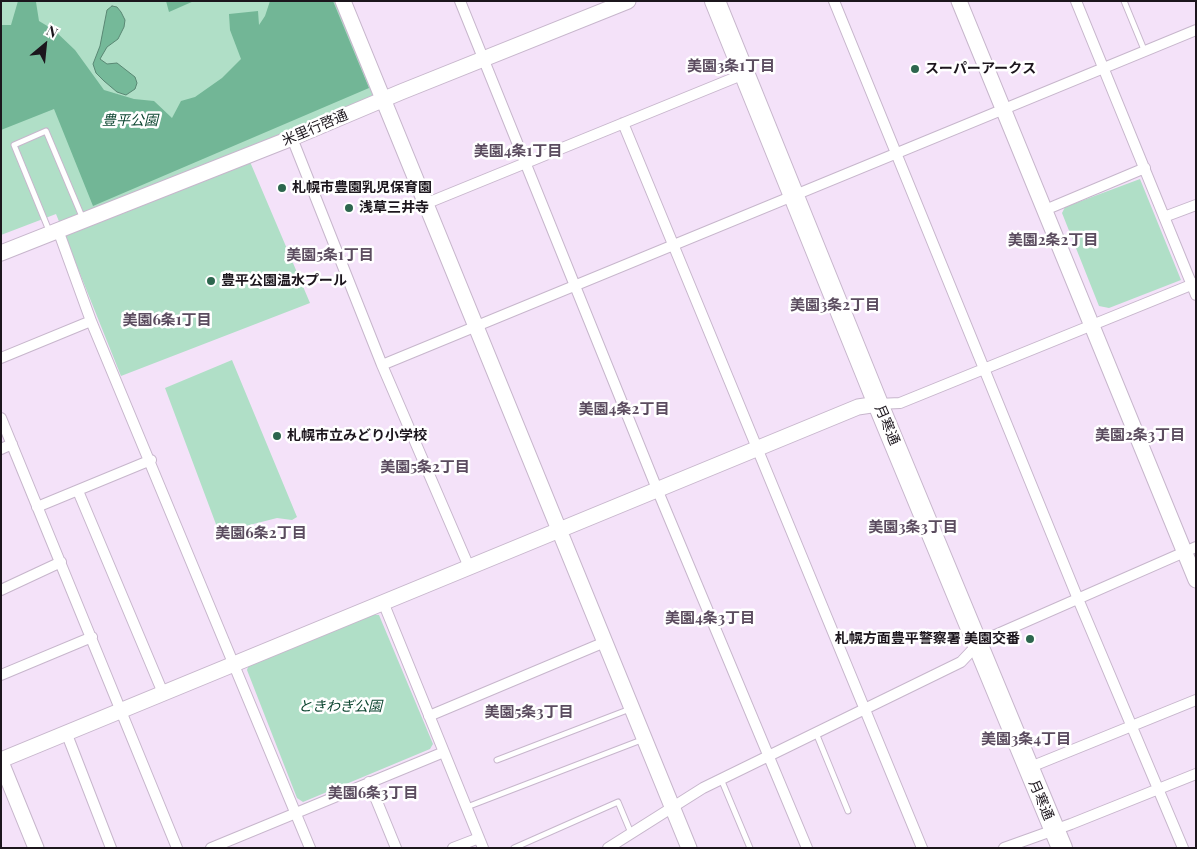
<!DOCTYPE html>
<html>
<head>
<meta charset="utf-8">
<style>
  body { margin:0 }
  #map { position:relative; width:1197px; height:849px; overflow:hidden; background:#f4e2f9; font-family:"Playfair Display",serif }
  canvas { display:block }
  .frame { position:absolute; inset:0; border:2px solid #1c161d; pointer-events:none }
  .north { position:absolute; left:20px; top:20px; width:50px; height:50px; -webkit-text-stroke:4px #fff; paint-order:stroke; rotate:28deg; font-size:14px; font-weight:700; line-height:20px; text-align:center; color:#1c161d }
  .north::after { content:''; display:block; margin:auto; width:18px; height:22px; background:#1c161d; clip-path:polygon(50% 0,100% 100%,50% 72%,0 100%) }
</style>
</head>
<body>
<div id="map">
<canvas width="1197" height="849"></canvas>
<div class="frame"></div>
<div class="north">N</div>
</div>
<script>
const c = document.querySelector('canvas').getContext('2d');
c.lineJoin = 'round';
function paint(path, color) {
  c.fillStyle = color;
  c.fill(path, 'evenodd');
}
function toPath(rows) {
  const path = new Path2D();
  for (const r of rows) {
    path.moveTo(r[0], r[1]);
    for (let i = 2; i < r.length; i += 2) path.lineTo(r[i], r[i + 1]);
  }
  return path;
}
function stroke(path, color, width, dash) {
  c.strokeStyle = color;
  c.lineWidth = width;
  c.lineCap = dash ? 'butt' : 'round';
  c.setLineDash(dash || []);
  c.stroke(path);
}
function write(font, color, halo, rows, align = 'center') {
  c.font = font + ' "Playfair Display","Noto Sans JP",serif';
  c.lineWidth = 5;
  c.setLineDash([]);
  c.textBaseline = 'middle';
  c.strokeStyle = halo;
  c.fillStyle = color;
  for (const [text, x, y, turn = 0] of rows) {
    c.save();
    c.translate(x, y);
    c.rotate((+turn || 0) * Math.PI / 180);
    c.textAlign = isNaN(turn) ? turn : align;
    if (halo) c.strokeText(text, 0, 0);
    c.fillText(text, 0, 0);
    c.restore();
  }
}
const green = toPath([
  [1,1,337,1,375,96,245,150,310,303,121,376,56,214,1,235],
  [1140,179,1181,280,1109,308,1099,306,1062,213,1065,207],
  [232,360,297,517,292,520,277,518,226,531,217,527,165,388],
  [367,614,379,615,433,744,430,749,303,802,297,798,247,670,249,664]
]);
const forest = toPath([
  [18,1,40,1,36,2,39,21,54,30,75,50,104,90,134,99,154,101,172,118,181,101,195,97,222,78,241,59,230,30,229,14,258,11,259,25,265,16,270,1,333,1,369,88,93,206,54,109,1,130,1,25,11,25],
  [166,1,194,1,169,12]
]);
const water = toPath([
  [112,6,117,7,121,12,125,20,124,27,118,39,107,47,100,59,107,64,117,63,135,77,137,83,135,89,126,95,117,92,104,81,96,73,93,64,100,46,107,10,112,6]
]);
const lane = toPath([
  [1124,1,1145,52],
  [50,233,14,145,46,131,83,219],
  [816,733,848,811],
  [497,760,630,709],
  [721,779,750,848],
  [467,807,644,739],
  [514,848,618,802,631,833]
]);
const street = toPath([
  [460,1,657,489,807,848],
  [834,1,1078,599,1183,848],
  [1076,1,1196,295],
  [623,123,922,848],
  [292,138,382,365,469,567],
  [425,204,744,74],
  [1045,210,1145,168],
  [1164,217,1196,205],
  [58,230,91,321],
  [1,358,91,321,310,848],
  [382,365,1196,30],
  [878,404,900,403,1196,283],
  [1,418,177,848],
  [1,449,12,444],
  [78,491,163,693],
  [37,507,151,460],
  [1,590,61,562],
  [383,602,483,848],
  [1,675,92,637],
  [429,716,605,642],
  [66,732,111,848],
  [1028,768,1196,700],
  [369,782,396,848],
  [211,848,444,752],
  [453,848,479,838],
  [608,848,703,788,961,662,977,645,993,636,1196,547],
  [1004,848,1071,824,1196,774]
]);
const secondary = toPath([
  [343,1,689,848],
  [959,1,1196,580],
  [1,253,292,138,401,92,628,1],
  [1,760,858,407,878,404],
  [1,762,36,848]
]);
const highway = toPath([
  [715,1,878,404,1062,848]
]);
const markers = [
  [915,69,5,"#2d664e"],
  [282,188,5,"#2d664e"],
  [349,208,5,"#2d664e"],
  [211,281,5,"#2d664e"],
  [277,436,5,"#2d664e"],
  [1030,639,5,"#2d664e"]
];
const poiNames = [
  ["スーパーアークス",925,69],
  ["札幌市豊園乳児保育園",292,188],
  ["浅草三井寺",359,208],
  ["豊平公園温水プール",221,281],
  ["札幌市立みどり小学校",287,436],
  ["札幌方面豊平警察署 美園交番",1020,639,"right"]
];
const parkNames = [
  ["豊平公園",130,121],
  ["ときわぎ公園",340,707]
];
const streetNames = [
  ["米里行啓通",315,128,-23],
  ["月寒通",887,425,67],
  ["月寒通",1041,800,67]
];
const neighbourhoodNames = [
  ["美園3条1丁目",731,66],
  ["美園4条1丁目",518,151],
  ["美園2条2丁目",1053,240],
  ["美園5条1丁目",330,255],
  ["美園3条2丁目",835,305],
  ["美園6条1丁目",167,320],
  ["美園4条2丁目",624,409],
  ["美園2条3丁目",1140,435],
  ["美園5条2丁目",425,467],
  ["美園3条3丁目",913,527],
  ["美園6条2丁目",261,533],
  ["美園4条3丁目",710,618],
  ["美園5条3丁目",529,712],
  ["美園3条4丁目",1026,739],
  ["美園6条3丁目",373,793]
];
paint(green, '#b0dfc7');
paint(forest, '#72b696');
paint(water, '#75b999');
stroke(water, '#5a8874', 1);
stroke(lane, '#c7b6cc', 7);
stroke(street, '#c7b6cc', 12);
stroke(secondary, '#c7b6cc', 17);
stroke(highway, '#c7b6cc', 22);
stroke(lane, '#fff', 5);
stroke(street, '#fff', 10);
stroke(secondary, '#fff', 15);
stroke(highway, '#fff', 20);
for (const [x, y, r, color] of markers) {
  const dot = new Path2D();
  dot.arc(x, y, r, 0, 2 * Math.PI);
  c.fillStyle = color;
  c.fill(dot);
  stroke(dot, '#fff', 2);
}
write('bold 14px', '#1c161d', '#fff', poiNames, 'left');
write('italic 14px', '#0d4631', '#fff', parkNames);
write('14px', '#1c161d', '#fff', streetNames);
write('bold 15px', '#5b4c5f', '#fff', neighbourhoodNames);
</script>
</body>
</html>
